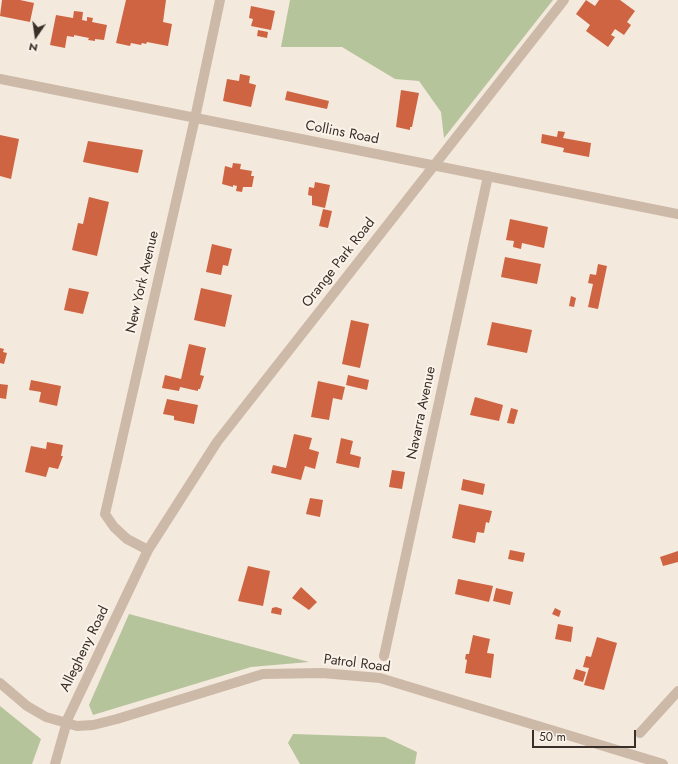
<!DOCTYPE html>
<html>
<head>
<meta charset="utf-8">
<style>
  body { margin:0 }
  #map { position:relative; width:678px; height:764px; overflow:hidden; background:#f4e9dd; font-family:Jost,sans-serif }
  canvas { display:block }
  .north { position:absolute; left:16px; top:16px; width:40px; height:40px; -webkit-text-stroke:3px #fbf3ea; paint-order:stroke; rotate:193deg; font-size:11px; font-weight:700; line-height:16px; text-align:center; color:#392e28 }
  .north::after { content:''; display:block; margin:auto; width:14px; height:18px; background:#392e28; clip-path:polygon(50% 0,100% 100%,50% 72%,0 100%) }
  .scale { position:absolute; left:532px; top:730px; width:104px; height:18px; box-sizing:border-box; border:2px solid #392e28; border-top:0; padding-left:5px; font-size:12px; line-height:14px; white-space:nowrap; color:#392e28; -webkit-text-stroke:3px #fbf3ea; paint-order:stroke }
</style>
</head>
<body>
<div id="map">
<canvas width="678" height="764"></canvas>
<div class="north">N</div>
<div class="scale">50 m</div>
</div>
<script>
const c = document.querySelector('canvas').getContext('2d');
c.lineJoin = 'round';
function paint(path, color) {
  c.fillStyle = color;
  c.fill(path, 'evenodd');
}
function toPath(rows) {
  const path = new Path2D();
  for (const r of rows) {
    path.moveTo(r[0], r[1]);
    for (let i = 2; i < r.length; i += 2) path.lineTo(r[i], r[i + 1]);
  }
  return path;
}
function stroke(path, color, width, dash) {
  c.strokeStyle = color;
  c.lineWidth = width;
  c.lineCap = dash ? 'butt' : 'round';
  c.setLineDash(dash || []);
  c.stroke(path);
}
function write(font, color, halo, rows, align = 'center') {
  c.font = font + ' Jost,sans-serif';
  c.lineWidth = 4;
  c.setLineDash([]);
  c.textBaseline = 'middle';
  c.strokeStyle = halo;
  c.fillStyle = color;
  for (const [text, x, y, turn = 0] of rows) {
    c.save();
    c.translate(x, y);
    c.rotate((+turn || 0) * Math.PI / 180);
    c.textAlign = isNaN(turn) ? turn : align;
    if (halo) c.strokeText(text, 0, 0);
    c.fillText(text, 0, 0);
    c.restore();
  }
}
const green = toPath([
  [290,0,553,0,444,138,441,112,419,81,395,79,342,47,281,47],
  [129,614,309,662,251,667,93,715,89,705],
  [0,706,41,739,32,764,0,764],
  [293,734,385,737,417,752,415,764,300,764,288,743]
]);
const building = toPath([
  [2,0,20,0,34,3,30,22,0,16],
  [126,0,166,0,163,22,172,24,168,46,147,42,146,44,142,43,141,45,131,43,130,46,116,43],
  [586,0,595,6,599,0,620,0,635,11,627,22,631,25,624,35,615,29,611,35,615,37,608,47,586,31,590,25,576,14],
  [251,6,275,11,271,30,251,26,253,19,249,18],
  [74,11,83,12,82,20,87,21,87,17,93,18,92,22,107,25,104,40,95,39,95,41,88,40,89,38,74,35,74,37,67,36,65,48,50,45,56,15,73,18],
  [258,30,268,32,267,38,257,36],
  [240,74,250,76,249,83,256,85,251,107,223,101,227,79,239,81],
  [401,90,419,93,412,127,410,127,410,130,396,127],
  [287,91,329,101,327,109,285,100],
  [558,131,565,132,563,138,591,143,589,157,563,152,564,148,541,143,542,134,557,137],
  [0,135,19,139,11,179,0,176],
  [88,141,143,150,138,173,83,162],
  [233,163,241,164,240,169,252,171,251,176,254,176,252,187,243,187,242,192,236,191,237,186,233,185,233,187,222,184,225,166,232,168],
  [315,182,330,185,325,208,312,205,312,196,308,195,309,187,314,188],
  [89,197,109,202,97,256,72,250,78,223,83,224],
  [323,209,332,211,328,228,319,226],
  [510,219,548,227,544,248,522,243,521,249,513,247,514,241,506,240],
  [212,244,232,249,228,266,223,265,221,275,206,272],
  [505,257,541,264,537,284,501,277],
  [598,264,607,266,598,309,588,307,593,284,588,283,590,274,596,275],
  [69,288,89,292,83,314,64,310],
  [201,288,232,295,225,327,194,320],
  [571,296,576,298,574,307,569,306],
  [351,320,369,324,360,368,342,364],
  [492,322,532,330,527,353,487,345],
  [189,344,206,348,200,375,204,376,200,389,198,389,198,391,180,387,179,391,162,388,165,375,181,379],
  [0,348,4,349,3,352,7,353,4,364,0,363],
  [348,375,369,380,367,390,346,385],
  [31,380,61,386,57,406,39,402,41,392,29,390],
  [318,381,345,387,342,400,333,398,329,420,311,417],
  [0,384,8,385,6,399,0,398],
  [475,397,503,405,499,421,470,415],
  [167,399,198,405,194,424,174,420,174,416,163,414],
  [511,408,518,410,514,424,507,423],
  [294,434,312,438,309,449,319,452,315,469,305,466,301,480,271,473,273,465,286,468],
  [341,438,353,441,350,454,361,457,359,468,336,463],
  [47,442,63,445,61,456,63,456,58,469,49,467,46,477,25,472,31,446,46,449],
  [392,470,405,472,402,489,389,487],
  [463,479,485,484,483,495,461,490],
  [310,498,323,500,320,517,306,514],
  [459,504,492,511,489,523,486,522,484,533,477,532,475,543,452,538],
  [510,550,525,553,523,562,508,559],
  [678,551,678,562,663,566,660,557],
  [248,566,270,571,263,606,238,601],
  [458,579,493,586,489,602,455,594],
  [301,587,317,602,309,610,292,598],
  [496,588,513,592,510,605,493,601],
  [276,607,282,609,281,615,271,613,272,608],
  [555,608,561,611,559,617,552,614],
  [558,624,573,627,571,642,555,639],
  [473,635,490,639,487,653,494,654,491,678,465,673,467,660,465,659,466,654,469,654],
  [597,637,617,643,604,690,584,685,589,668,583,667,586,656,591,657],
  [576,669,586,672,583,682,573,679]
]);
const minor = toPath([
  [0,79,678,214],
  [148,550,127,539,114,527,105,514,195,118,220,0],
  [384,656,488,176],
  [0,683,27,706,46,717,77,726,93,725,117,719,263,674,322,673,380,678,663,764],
  [640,733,678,691],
  [55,764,68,718,148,550,217,442,564,0]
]);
const streetNames = [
  ["Collins Road",342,133,11],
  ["Orange Park Road",339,263,-52],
  ["New York Avenue",143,282,-77],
  ["Navarra Avenue",422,413,-78],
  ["Allegheny Road",85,649,-64],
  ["Patrol Road",357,664,7]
];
paint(green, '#b6c49c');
paint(building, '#ce6441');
stroke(minor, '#cdb9a8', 10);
write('14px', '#392e28', '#fbf3ea', streetNames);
</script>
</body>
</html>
